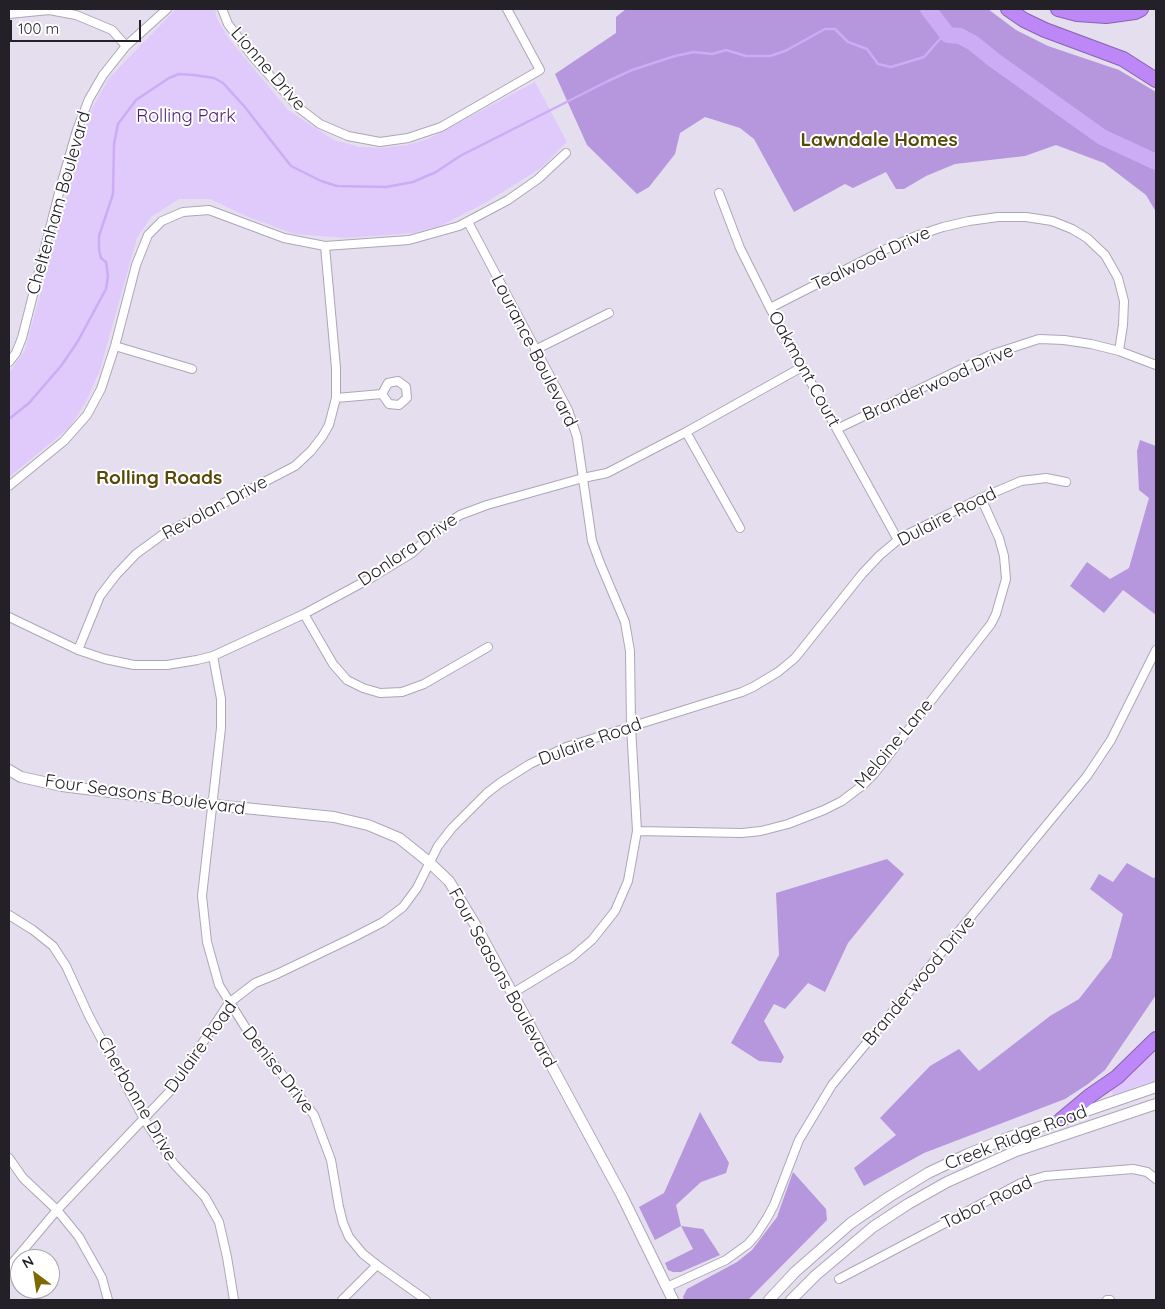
<!DOCTYPE html>
<html>
<head>
<meta charset="utf-8">
<style>
  body { margin:0 }
  #map { position:relative; width:1165px; height:1309px; overflow:hidden; background:#e5deef; font-family:Quicksand,sans-serif }
  canvas { display:block }
  .frame { position:absolute; inset:0; border:10px solid #232127; pointer-events:none }
  .north { position:absolute; left:10px; top:1249px; width:50px; height:50px; box-sizing:border-box; background:#fff; border:1px solid #a7a6a9; border-radius:50%; rotate:329deg; font-size:14px; font-weight:700; line-height:20px; text-align:center; color:#232127 }
  .north::after { content:''; display:block; margin:auto; width:18px; height:22px; background:#7e6900; clip-path:polygon(50% 0,100% 100%,50% 72%,0 100%) }
  .scale { position:absolute; left:10px; top:20px; width:131px; height:22px; box-sizing:border-box; border:2px solid #232127; border-top:0; padding-left:6px; font-size:15px; line-height:18px; white-space:nowrap; color:#232127; -webkit-text-stroke:4px #fff; paint-order:stroke }
</style>
</head>
<body>
<div id="map">
<canvas width="1165" height="1309"></canvas>
<div class="frame"></div>
<div class="north">N</div>
<div class="scale">100 m</div>
</div>
<script>
const c = document.querySelector('canvas').getContext('2d');
c.lineJoin = 'round';
function paint(path, color) {
  c.fillStyle = color;
  c.fill(path, 'evenodd');
}
function toPath(rows) {
  const path = new Path2D();
  for (const r of rows) {
    path.moveTo(r[0], r[1]);
    for (let i = 2; i < r.length; i += 2) path.lineTo(r[i], r[i + 1]);
  }
  return path;
}
function stroke(path, color, width, dash) {
  c.strokeStyle = color;
  c.lineWidth = width;
  c.lineCap = dash ? 'butt' : 'round';
  c.setLineDash(dash || []);
  c.stroke(path);
}
function write(font, color, halo, rows, align = 'center') {
  c.font = font + ' Quicksand,sans-serif';
  c.lineWidth = 4;
  c.setLineDash([]);
  c.textBaseline = 'middle';
  c.strokeStyle = halo;
  c.fillStyle = color;
  for (const [text, x, y, turn = 0] of rows) {
    c.save();
    c.translate(x, y);
    c.rotate((+turn || 0) * Math.PI / 180);
    c.textAlign = isNaN(turn) ? turn : align;
    if (halo) c.strokeText(text, 0, 0);
    c.fillText(text, 0, 0);
    c.restore();
  }
}
const green = toPath([
  [176,9,215,9,217,19,230,40,288,110,334,140,360,147,382,148,407,145,428,139,535,82,567,142,541,168,485,203,440,226,413,233,346,238,294,234,246,216,210,199,179,199,151,217,137,238,100,370,86,402,69,428,9,477,9,373,25,350,90,112,109,78],
  [1156,1046,1156,1080,1113,1095,1111,1090,1131,1075]
]);
const forest = toPath([
  [626,9,988,9,1016,30,1048,46,1119,70,1156,92,1156,212,1146,195,1104,163,1056,145,1025,156,955,164,926,176,904,189,896,189,886,172,853,188,845,184,794,212,754,139,740,128,705,117,680,133,675,154,649,187,637,194,587,145,555,74,616,33,616,17],
  [1140,440,1156,446,1156,615,1123,590,1104,613,1070,586,1087,562,1110,579,1129,568,1149,498,1139,490,1137,451],
  [887,859,904,874,848,943,825,992,808,983,785,1009,774,1004,764,1021,784,1057,781,1063,759,1061,731,1043,779,955,776,893],
  [1127,863,1153,878,1156,877,1156,995,1105,1070,1088,1084,1065,1099,924,1153,864,1186,854,1168,896,1135,880,1118,930,1066,959,1049,979,1071,1050,1016,1079,999,1111,958,1123,914,1090,889,1099,874,1113,882],
  [700,1112,729,1163,726,1173,701,1182,676,1205,681,1226,703,1229,720,1255,681,1272,673,1272,668,1270,665,1263,693,1249,681,1226,655,1240,639,1207,664,1193],
  [793,1172,826,1209,827,1220,748,1300,684,1300,683,1297,687,1289,737,1262,752,1250,777,1217]
]);
const stream = toPath([
  [9,419,29,403,61,366,78,341,106,289,108,276,106,262,101,258,99,250,99,236,113,194,114,144,118,124,136,100,169,78,179,74,194,75,214,78,223,83,244,106,291,166,321,181,337,186,386,187,413,182,436,172,460,156,606,82,632,70,675,56,694,52,712,54,726,50,746,56,770,56,785,51,825,29,835,29,848,42,867,49,878,64,891,67,924,57,940,39,948,35]
]);
const river = toPath([
  [928,9,948,35,960,36,973,43,994,60,1102,137,1156,162]
]);
const street = toPath([
  [222,9,228,24,253,57,299,108,320,124,348,136,380,142,408,138,441,127,540,70,507,9],
  [9,14,49,10,76,15,112,30,126,46],
  [719,193,740,248,770,308,898,540],
  [468,222,568,410,577,437,592,541,600,563,625,622,630,651,631,726,637,831,628,881,615,911,592,940,572,957,513,993],
  [770,308,886,249,916,236,943,227,969,221,998,217,1026,217,1052,221,1072,229,1087,238,1105,255,1118,278,1124,301,1123,325,1119,351],
  [115,346,192,369],
  [535,350,609,313],
  [9,362,16,353,22,338,61,185,77,130,89,99,103,75,126,46,167,9],
  [336,398,382,394,388,383,398,381,406,387,407,398,399,405,389,404,382,394],
  [837,429,990,355,1039,339,1064,340,1091,344,1119,351,1156,365],
  [686,432,740,528],
  [9,486,64,441,87,415,101,389,115,346,136,265,148,235,162,221,183,212,209,210,284,238,325,246,409,240,459,226,508,200,538,179,566,153],
  [304,614,333,664,347,680,363,688,380,693,402,692,424,684,488,647],
  [9,617,78,650,105,659,134,665,167,665,197,660,213,656,304,614,371,578,412,553,436,531,460,515,487,505,583,478,607,473,686,432,802,367],
  [78,650,100,596,116,575,136,554,162,535,295,466,311,451,322,437,329,425,336,398,336,368,325,246],
  [213,656,221,699,221,728,202,896,207,942,219,985,247,1030,314,1115,331,1160,339,1207,343,1223,349,1237,363,1254,377,1265,426,1300],
  [637,831,742,833,761,831,788,824,824,810,842,801,863,785,874,774,991,624,996,614,1006,579,1004,556,999,538,981,498],
  [9,915,33,930,53,946,66,966,89,1016,144,1119,174,1164,205,1197,219,1222,227,1257,234,1300],
  [9,1158,23,1178,57,1210,79,1237,102,1278,108,1300],
  [9,1267,57,1210,172,1089,229,1003,255,983,277,974,352,938,383,922,403,907,417,888,438,846,452,828,487,793,500,783,530,764,566,747,742,692,753,687,778,672,795,658,862,574,880,555,898,540,910,533,981,498,1021,481,1046,478,1066,482],
  [839,1279,1021,1183,1045,1176,1133,1169,1147,1172,1156,1179],
  [667,1287,726,1260,748,1244,756,1235,767,1218,774,1205,799,1140,832,1085,1087,776,1111,740,1156,650],
  [342,1300,377,1265],
  [1107,1300,1110,1300]
]);
const secondary = toPath([
  [9,770,21,777,62,786,214,805,334,817,368,825,399,838,429,862,449,881,476,926,622,1196,673,1300],
  [769,1300,795,1272,851,1223,889,1197,928,1173,968,1154,1010,1137,1156,1087],
  [791,1300,816,1275,873,1227,908,1204,947,1182,1016,1151,1156,1104]
]);
const highway = toPath([
  [1008,9,1024,20,1045,30,1123,59,1156,80],
  [1058,9,1077,14,1106,16,1135,12,1141,9],
  [1061,1120,1091,1095,1117,1077,1156,1039]
]);
const streetNames = [
  ["Lionne Drive",268,69,49],
  ["Cheltenham Boulevard",59,203,-74],
  ["Tealwood Drive",871,259,-25],
  ["Lourance Boulevard",534,351,63],
  ["Oakmont Court",804,369,61],
  ["Branderwood Drive",938,383,-24],
  ["Revolan Drive",215,508,-28],
  ["Dulaire Road",947,517,-27],
  ["Donlora Drive",408,550,-34],
  ["Dulaire Road",590,742,-20],
  ["Meloine Lane",894,744,-50],
  ["Four Seasons Boulevard",145,795,8],
  ["Four Seasons Boulevard",502,978,61],
  ["Branderwood Drive",919,981,-50],
  ["Dulaire Road",201,1047,-54],
  ["Denise Drive",278,1070,52],
  ["Cherbonne Drive",137,1099,60],
  ["Creek Ridge Road",1016,1138,-21],
  ["Tabor Road",987,1203,-26]
];
const parkNames = [
  ["Rolling Park",186,117]
];
const neighbourhoodNames = [
  ["Lawndale Homes",879,140],
  ["Rolling Roads",159,478]
];
paint(green, '#dfcafb');
paint(forest, '#b696dd');
stroke(stream, '#ccacf5', 2.5);
stroke(river, '#ccacf5', 16);
stroke(street, '#ada6b6', 10);
stroke(secondary, '#ada6b6', 12);
stroke(highway, '#8763af', 16);
stroke(street, '#fff', 8);
stroke(secondary, '#fff', 10);
stroke(highway, '#bd87f8', 14);
write('18px', '#232127', '#fff', streetNames);
write('18px', '#4a1e70', '#fff', parkNames);
write('bold 19px', '#574806', '#fff', neighbourhoodNames);
</script>
</body>
</html>
